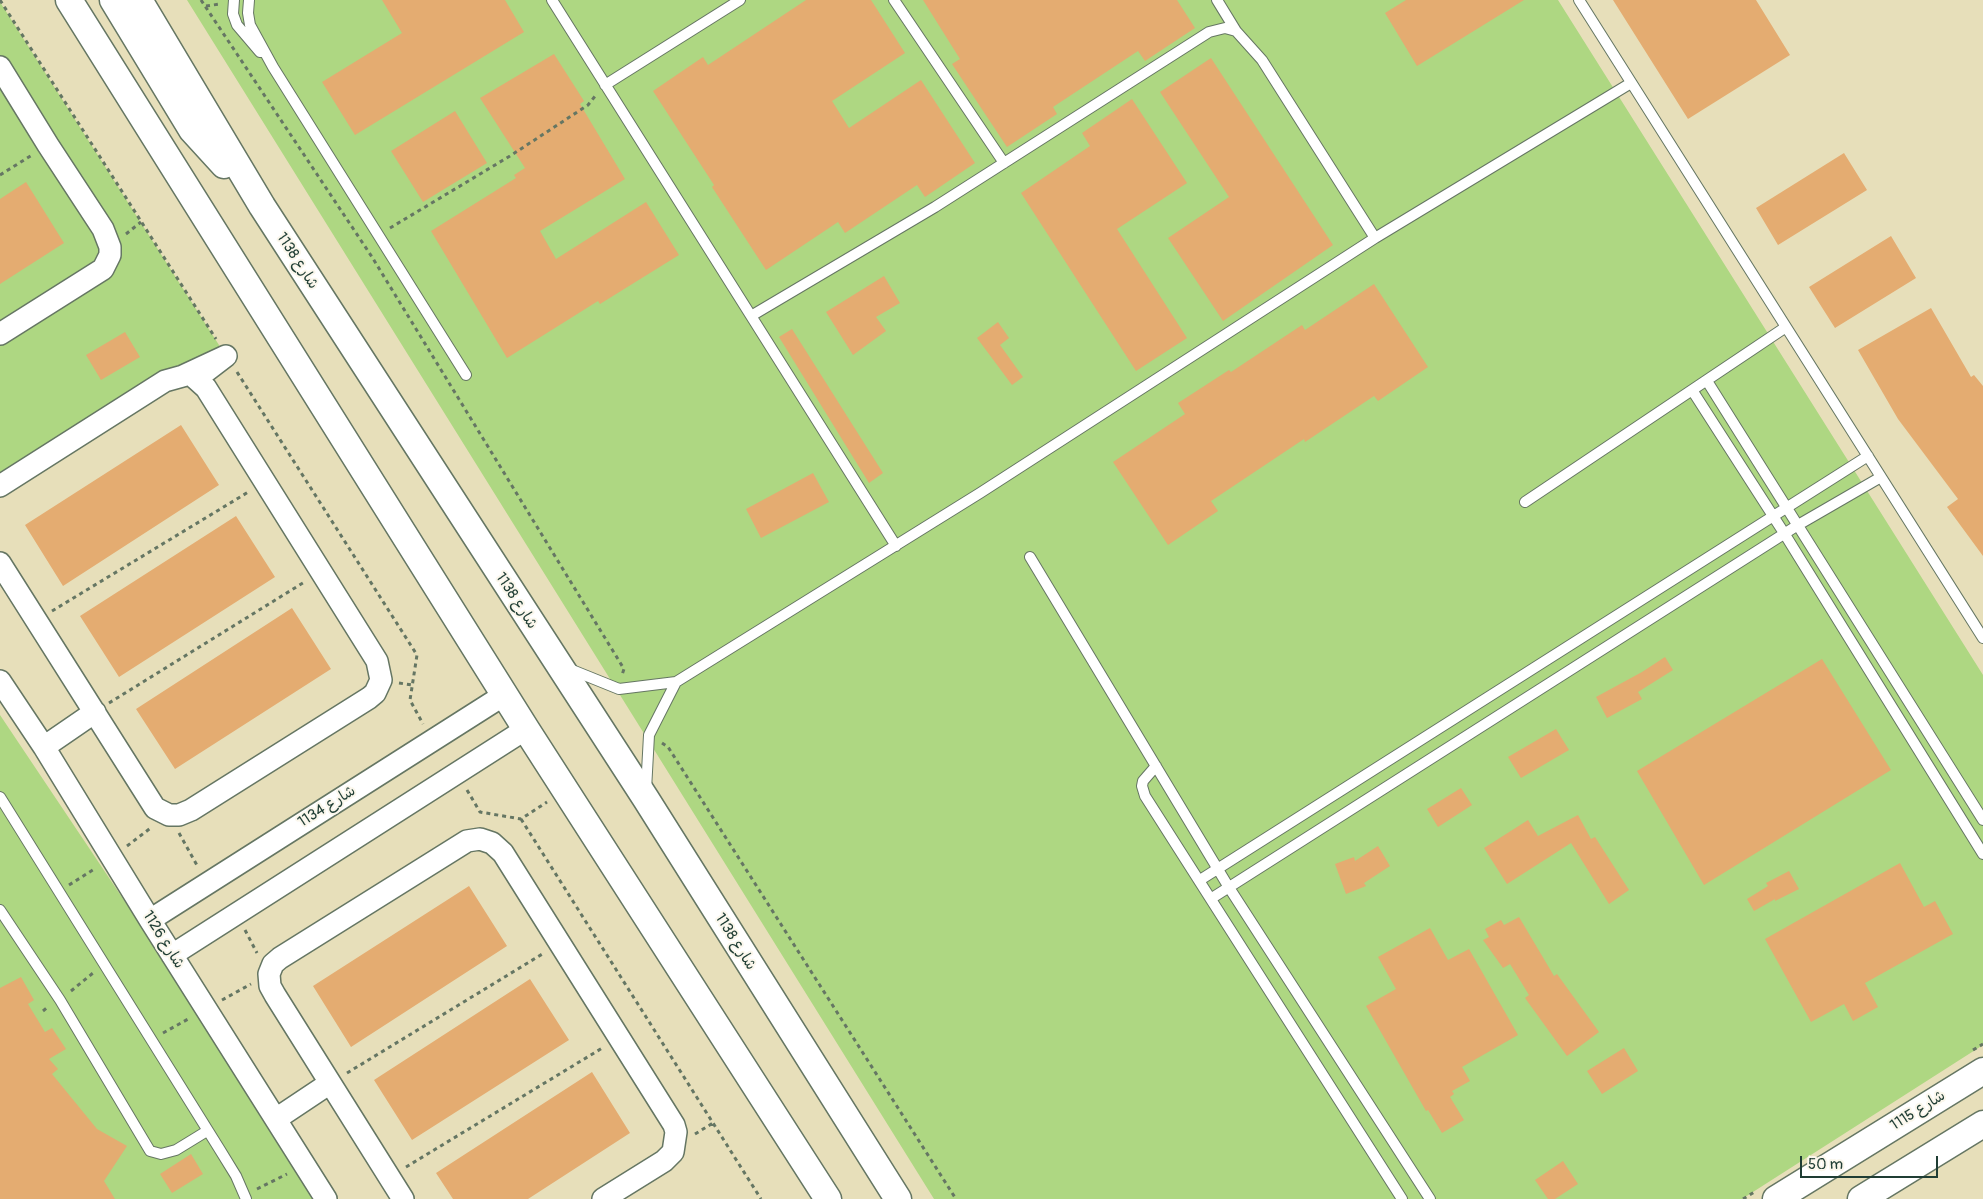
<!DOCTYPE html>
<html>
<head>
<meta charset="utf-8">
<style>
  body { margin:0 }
  #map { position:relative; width:1983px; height:1199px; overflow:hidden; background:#e7dfba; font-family:Pangolin,sans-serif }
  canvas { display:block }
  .scale { position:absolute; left:1800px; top:1156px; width:138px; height:22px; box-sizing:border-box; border:2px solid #1f3d34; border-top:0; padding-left:6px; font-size:15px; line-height:18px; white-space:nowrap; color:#1f3d34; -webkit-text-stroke:4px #fbf7ec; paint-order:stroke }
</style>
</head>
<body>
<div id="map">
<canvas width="1983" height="1199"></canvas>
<div class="scale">50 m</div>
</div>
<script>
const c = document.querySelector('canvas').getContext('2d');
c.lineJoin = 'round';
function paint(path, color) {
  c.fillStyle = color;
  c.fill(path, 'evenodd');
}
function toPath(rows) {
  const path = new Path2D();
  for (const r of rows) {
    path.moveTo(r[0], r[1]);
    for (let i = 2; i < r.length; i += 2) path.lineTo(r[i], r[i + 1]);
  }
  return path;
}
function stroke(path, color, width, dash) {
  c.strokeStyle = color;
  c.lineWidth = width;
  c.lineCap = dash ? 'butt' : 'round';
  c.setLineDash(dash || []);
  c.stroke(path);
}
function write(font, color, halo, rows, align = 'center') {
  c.font = font + ' Pangolin,"Playpen Sans Arabic",sans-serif';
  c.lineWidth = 4;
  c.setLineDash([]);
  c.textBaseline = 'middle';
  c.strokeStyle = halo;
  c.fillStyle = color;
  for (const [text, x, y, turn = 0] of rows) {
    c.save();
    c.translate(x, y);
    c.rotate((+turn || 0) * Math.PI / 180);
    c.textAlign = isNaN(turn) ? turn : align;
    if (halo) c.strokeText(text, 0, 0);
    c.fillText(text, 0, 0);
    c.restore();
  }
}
const green = toPath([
  [187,0,1558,0,1983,675,1983,1045,1742,1199,934,1199],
  [0,2,226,356,0,495],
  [0,715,324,1199,0,1199]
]);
const building = toPath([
  [382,0,505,0,524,32,355,135,322,82,402,33],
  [806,0,871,0,905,53,832,101,849,128,921,80,975,163,925,197,917,185,845,233,838,222,766,270,712,187,714,185,653,91,703,57,708,65],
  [923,0,1177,0,1195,28,1145,61,1138,51,1053,107,1057,114,1007,147,952,64,960,59],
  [1406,0,1524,0,1417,66,1385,13],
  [1613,0,1756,0,1790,55,1688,119],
  [554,54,584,101,580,104,625,179,540,231,556,259,646,202,679,255,600,304,598,301,507,358,431,231,516,178,514,175,525,168,480,98],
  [1211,58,1333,245,1223,321,1168,238,1229,197,1160,92],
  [1132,99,1187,183,1117,229,1187,338,1136,371,1021,193,1090,146,1082,133],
  [455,111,487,163,423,202,391,151],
  [1844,153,1867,190,1778,245,1756,208],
  [26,182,64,243,0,284,0,199],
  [1891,236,1916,278,1835,328,1809,287],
  [884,276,900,303,876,317,886,331,853,355,826,312],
  [1374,284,1428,367,1378,401,1374,396,1305,442,1304,439,1211,501,1218,511,1168,545,1113,462,1185,414,1178,403,1229,370,1231,372,1302,325,1305,330],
  [1931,308,1971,377,1974,375,1983,386,1983,556,1947,507,1958,499,1898,419,1858,350],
  [998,322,1009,338,1000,345,1023,377,1012,385,977,338],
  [792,329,883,473,869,483,779,337],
  [125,332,140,357,101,380,86,355],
  [181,425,219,485,63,586,25,525],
  [813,473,829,502,761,538,746,509],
  [236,516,275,577,119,677,80,616],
  [292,608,331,669,175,769,136,709],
  [1665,657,1673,670,1638,692,1642,699,1607,718,1596,697,1642,672],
  [1822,659,1891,770,1704,885,1637,771],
  [1556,729,1569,750,1521,778,1508,757],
  [1461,788,1472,805,1438,827,1427,809],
  [1578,815,1591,839,1595,837,1629,890,1609,904,1571,843,1507,884,1484,848,1528,820,1538,836],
  [1378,846,1390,866,1364,883,1366,886,1346,894,1335,864,1354,857,1355,861],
  [1900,863,1924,907,1935,901,1953,934,1865,983,1878,1007,1853,1021,1844,1004,1811,1022,1765,939],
  [1789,871,1799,889,1775,901,1775,899,1754,911,1747,899,1768,886,1766,883],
  [469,886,507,946,351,1047,313,986],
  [1519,917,1554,976,1557,974,1599,1032,1567,1056,1525,998,1529,995,1510,964,1503,968,1483,940,1489,937,1485,929,1501,920,1504,925],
  [1430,928,1448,960,1469,949,1518,1035,1462,1067,1470,1081,1452,1091,1454,1094,1450,1097,1464,1120,1442,1133,1428,1110,1426,1111,1366,1006,1396,989,1378,957],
  [21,977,34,1000,28,1004,45,1032,52,1028,66,1049,49,1059,58,1069,52,1074,97,1129,127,1146,104,1181,115,1199,0,1199,0,988],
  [530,979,569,1040,412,1140,374,1080],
  [1624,1048,1638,1071,1602,1094,1587,1071],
  [592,1072,630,1133,528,1199,453,1199,436,1173],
  [191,1154,203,1174,172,1193,160,1174],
  [1563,1161,1578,1184,1555,1199,1548,1199,1535,1180]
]);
const path = toPath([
  [0,0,216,339],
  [201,0,372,257,624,669,622,675],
  [206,6,220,4],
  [0,175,32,155],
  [390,228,510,156,588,105,596,95],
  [126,234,141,222],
  [237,372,417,655,410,700,423,724],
  [52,611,250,491],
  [399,683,412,685],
  [109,703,306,581],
  [662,743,668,747,956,1199],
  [467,790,480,812,521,819,547,802],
  [521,819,761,1199],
  [179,833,198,867],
  [127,846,152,827],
  [69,885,96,868],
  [245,930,257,953],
  [71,991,93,973],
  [222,1000,251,984],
  [43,1011,49,1006],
  [163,1033,190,1018],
  [1973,1050,1983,1044],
  [347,1073,544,953],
  [695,1134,713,1123],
  [406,1167,604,1047],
  [257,1189,287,1174],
  [1743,1199,1756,1191]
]);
const service = toPath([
  [234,0,233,14,237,25,260,52],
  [249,0,248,13,250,25,273,67,466,375],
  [552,0,896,546],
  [894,0,1004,163],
  [1217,0,1236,31],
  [1579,0,1983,638],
  [605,85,740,0],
  [751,316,935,207,1209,32,1225,28,1236,31,1262,60,1375,238],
  [1707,381,1983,820],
  [1692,390,1784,533,1983,854],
  [1525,502,1786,327],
  [1030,557,1228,886,1430,1199],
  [567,668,619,689,676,682,980,493,1375,238,1631,83],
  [1156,766,1143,781,1142,786,1145,796,1402,1199],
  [646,790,649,735,676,682],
  [0,797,220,1150,236,1176,246,1199],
  [1200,880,1868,456],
  [1212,898,1798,525,1881,477],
  [0,910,60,1000,150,1151,161,1154,176,1150,207,1131]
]);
const minor = toPath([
  [0,67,48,145,103,229,110,247,110,255,103,269,0,334],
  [0,486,165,381,183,376,226,356,196,379,206,388,377,661,381,680,375,693,369,698,191,810,179,815,169,815,155,808,0,563],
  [0,681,44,747,150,920,326,1199],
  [44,747,95,712],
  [150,920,504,695],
  [172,955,526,729],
  [276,1119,330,1083],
  [403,1199,275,995,270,986,269,974,273,964,280,958,467,841,480,839,492,843,503,853,674,1125,676,1132,673,1152,664,1161,603,1199]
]);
const tertiary = toPath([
  [69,0,526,729,828,1199],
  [113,0,192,130,224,165],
  [139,0,262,206,646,799,898,1199],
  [1776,1199,1983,1071],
  [1861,1199,1983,1124]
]);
const streetNames = [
  ["شارع 1138",297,261,57],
  ["شارع 1138",516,601,57],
  ["شارع 1134",327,807,-32],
  ["شارع 1126",163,940,58],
  ["شارع 1138",735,942,58],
  ["شارع 1115",1918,1111,-32]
];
paint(green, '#aed782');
paint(building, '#e4ac71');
stroke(service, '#657663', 12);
stroke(minor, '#657663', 24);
stroke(tertiary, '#657663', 29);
stroke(path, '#657663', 3, [4, 4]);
stroke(service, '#fff', 10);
stroke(minor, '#fff', 21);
stroke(tertiary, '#fff', 26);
write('15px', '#1f3d34', '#fbf7ec', streetNames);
</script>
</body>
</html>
